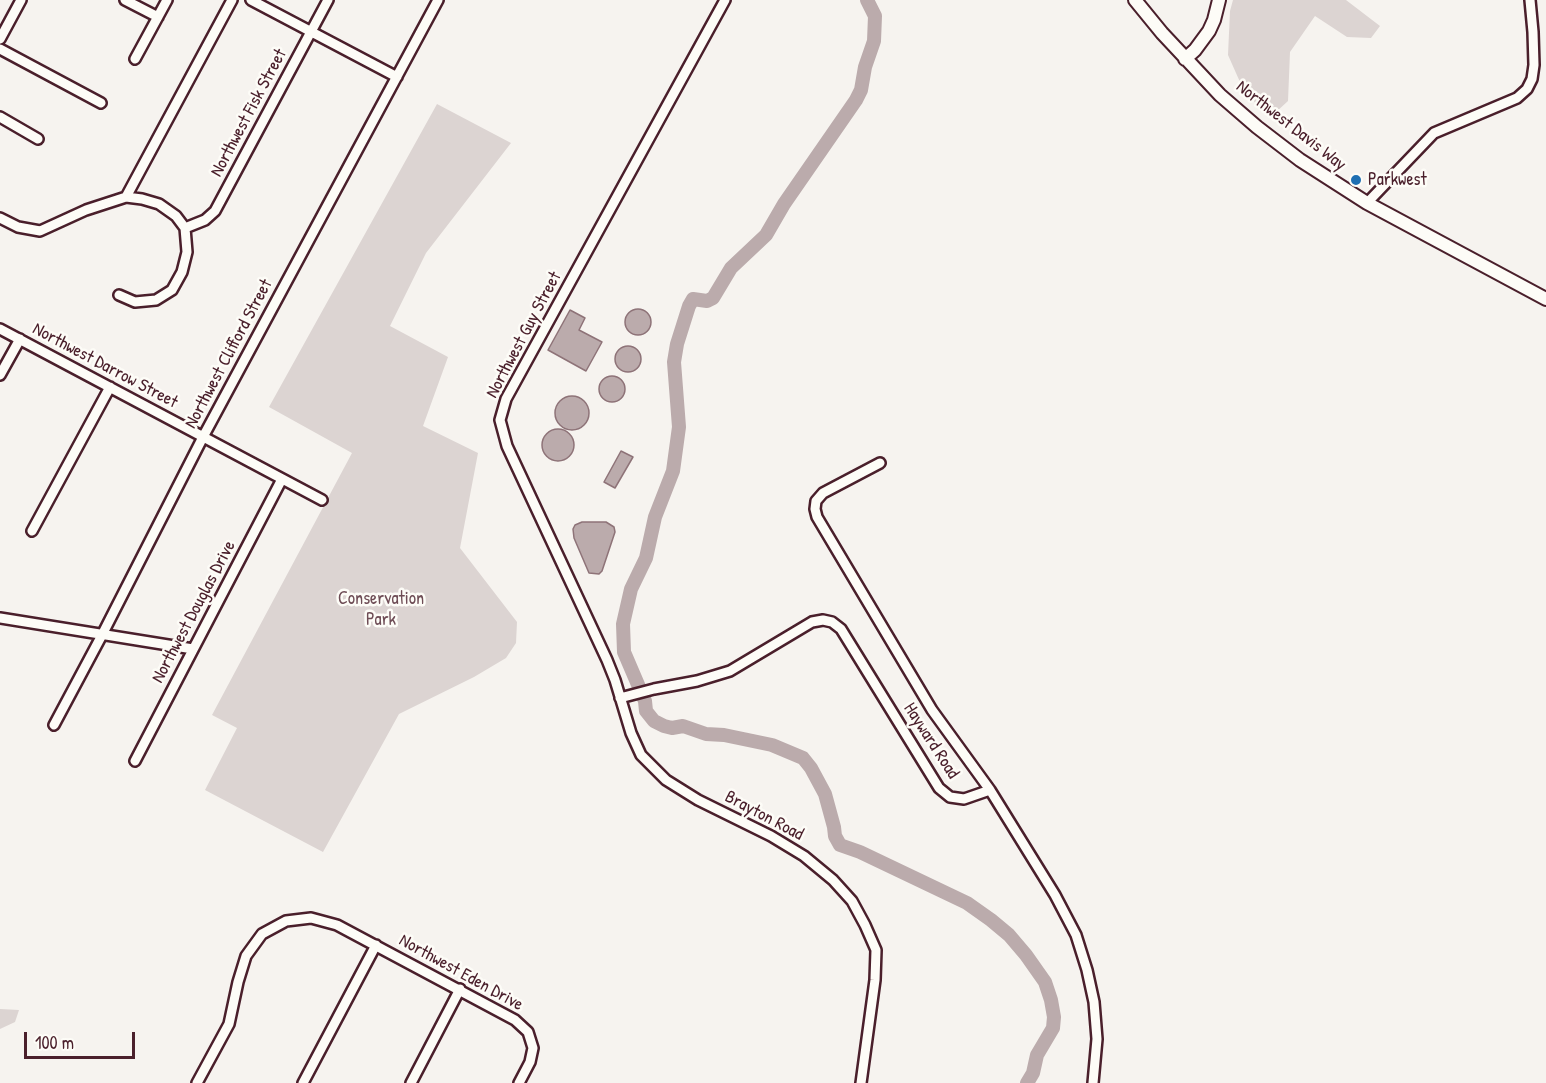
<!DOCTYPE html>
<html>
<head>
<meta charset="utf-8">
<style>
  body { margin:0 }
  #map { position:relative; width:1546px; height:1083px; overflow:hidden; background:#f6f3ef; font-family:"Patrick Hand",sans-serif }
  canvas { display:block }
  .scale { position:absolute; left:24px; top:1032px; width:111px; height:27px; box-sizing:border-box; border:3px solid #4a1f2b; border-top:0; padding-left:8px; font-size:18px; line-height:21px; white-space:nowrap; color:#4a1f2b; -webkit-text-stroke:4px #fdfcf7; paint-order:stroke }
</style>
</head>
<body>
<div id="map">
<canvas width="1546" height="1083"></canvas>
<div class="scale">100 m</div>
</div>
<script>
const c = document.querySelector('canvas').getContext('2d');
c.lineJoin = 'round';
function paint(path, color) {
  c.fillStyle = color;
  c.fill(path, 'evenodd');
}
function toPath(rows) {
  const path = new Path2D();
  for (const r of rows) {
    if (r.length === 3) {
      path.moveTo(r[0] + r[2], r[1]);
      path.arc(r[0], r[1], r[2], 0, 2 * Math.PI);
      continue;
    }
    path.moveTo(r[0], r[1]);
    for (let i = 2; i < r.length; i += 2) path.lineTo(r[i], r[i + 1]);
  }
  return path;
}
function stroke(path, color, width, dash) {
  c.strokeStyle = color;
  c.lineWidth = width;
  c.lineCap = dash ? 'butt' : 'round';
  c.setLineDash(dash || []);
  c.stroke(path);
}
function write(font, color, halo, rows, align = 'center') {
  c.font = font + ' "Patrick Hand",sans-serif';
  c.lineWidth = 5;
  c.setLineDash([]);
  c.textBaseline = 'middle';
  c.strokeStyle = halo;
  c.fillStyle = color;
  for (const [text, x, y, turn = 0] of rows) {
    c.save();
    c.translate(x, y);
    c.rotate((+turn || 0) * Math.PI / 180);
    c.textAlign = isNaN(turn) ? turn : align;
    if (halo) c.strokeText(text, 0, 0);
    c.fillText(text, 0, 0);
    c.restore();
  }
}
const green = toPath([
  [1233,0,1346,0,1380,26,1371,38,1347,37,1315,16,1290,52,1288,101,1275,113,1261,111,1240,82,1228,55,1230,11],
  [437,104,511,143,426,253,390,326,448,357,423,426,478,453,460,548,517,622,516,643,506,658,474,677,399,714,323,852,205,790,237,728,212,715,352,453,269,407],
  [0,1009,19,1010,15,1022,0,1029]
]);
const water = toPath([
  [638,322,13],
  [570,310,585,318,579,330,602,342,586,371,548,350,570,310],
  [628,359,13],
  [612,389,13],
  [572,413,17],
  [558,445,16],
  [621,451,633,457,615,488,604,482,621,451],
  [582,522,606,522,614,527,615,532,602,571,599,574,589,573,574,538,573,529,575,525,582,522]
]);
const river = toPath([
  [867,0,875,16,874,41,865,67,861,90,856,100,784,204,766,235,731,268,713,298,707,301,693,299,689,306,677,344,674,362,679,427,673,471,655,517,646,558,631,589,623,624,624,652,645,701,646,711,654,721,664,726,672,728,683,726,706,734,724,735,772,745,803,758,811,768,825,794,834,827,835,836,840,845,860,852,967,903,991,920,1009,935,1026,955,1045,982,1051,1000,1054,1017,1053,1028,1037,1055,1033,1073,1027,1083]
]);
const minor = toPath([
  [125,0,158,17],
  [251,0,397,77],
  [725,0,506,399,500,420,507,446,607,660,615,680,631,733,641,755,666,780,698,800,771,836,804,856,833,880,852,901,865,925,876,950,875,980,861,1083],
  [0,39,21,0],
  [0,49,101,103],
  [135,59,167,0],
  [0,117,38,139],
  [126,197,232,0],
  [1367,203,1434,133,1517,98,1527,89,1532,79,1534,65,1533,32,1530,0],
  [0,218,18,227,40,231,86,210,126,197,142,199,159,204,176,216,185,228,187,252,182,272,172,290,156,300,135,302,119,295],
  [185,228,205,220,215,211,328,0],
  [0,329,322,500],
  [0,375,20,339],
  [880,463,823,493,816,501,815,509,817,517,932,710,990,790,1055,895,1076,935,1087,970,1094,1002,1097,1039,1093,1083],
  [32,531,110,387],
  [0,618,193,649],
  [620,698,654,689,697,681,730,671,812,622,823,620,832,622,841,629,939,788,950,797,964,799,990,790],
  [54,725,102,635,203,437,438,0],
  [135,761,282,479],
  [197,1083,229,1024,238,982,246,956,262,934,286,921,311,918,337,925,515,1020,528,1032,533,1048,530,1062,519,1083],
  [303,1083,376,945],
  [411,1083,460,989]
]);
const major = toPath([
  [1135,0,1162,33,1220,95,1257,127,1300,160,1367,203,1546,299],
  [1185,59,1195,50,1209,31,1214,20,1219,0]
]);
const markers = [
  [1356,180,6,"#1f6fb2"]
];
const streetNames = [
  ["Northwest Fisk Street",249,113,-62],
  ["Northwest Davis Way",1291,126,38],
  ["Northwest Guy Street",524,335,-62],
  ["Northwest Clifford Street",229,354,-62],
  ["Northwest Darrow Street",105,366,28],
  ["Northwest Douglas Drive",194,612,-62],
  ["Hayward Road",931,741,57],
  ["Brayton Road",764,816,28],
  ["Northwest Eden Drive",461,973,29]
];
const poiNames = [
  ["Parkwest",1368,180]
];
const parkNames = [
  ["Conservation",381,599],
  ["Park",381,620]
];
paint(green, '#dcd4d2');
paint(water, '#bbabac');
stroke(water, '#8e7378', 1.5);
stroke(river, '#bbabac', 14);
stroke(minor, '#4a1f2b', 14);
stroke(major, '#4a1f2b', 16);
stroke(minor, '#fdfcf7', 9);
stroke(major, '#fdfcf7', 12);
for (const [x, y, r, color] of markers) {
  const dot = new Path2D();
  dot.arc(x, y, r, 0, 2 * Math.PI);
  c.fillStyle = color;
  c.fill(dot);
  stroke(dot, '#fdfcf7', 2);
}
write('18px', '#4a1f2b', '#fdfcf7', streetNames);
write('18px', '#4a1f2b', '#fdfcf7', poiNames, 'left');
write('18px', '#6e4c55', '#fdfcf7', parkNames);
</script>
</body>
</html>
